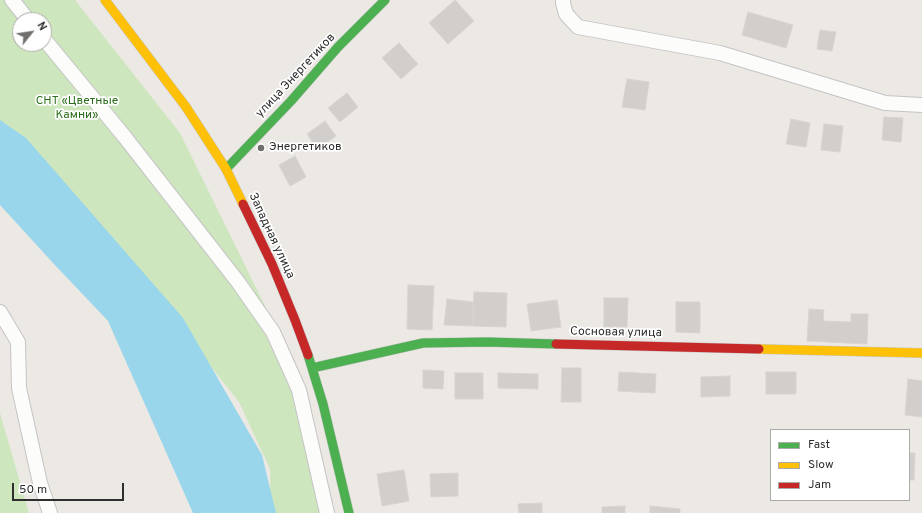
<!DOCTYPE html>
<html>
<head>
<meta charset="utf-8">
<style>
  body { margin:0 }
  #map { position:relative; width:922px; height:513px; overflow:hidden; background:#ece8e4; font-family:Overpass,sans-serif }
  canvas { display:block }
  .legend { position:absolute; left:770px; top:429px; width:140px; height:72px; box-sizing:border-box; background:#fff; border:1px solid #ababab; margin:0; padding:5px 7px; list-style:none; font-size:12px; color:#2e2e2e }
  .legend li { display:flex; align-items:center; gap:8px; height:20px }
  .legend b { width:20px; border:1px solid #ababab }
  .north { position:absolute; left:12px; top:12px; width:40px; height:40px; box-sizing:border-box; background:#fff; border:1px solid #ababab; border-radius:50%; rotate:60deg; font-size:11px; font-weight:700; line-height:16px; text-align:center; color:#2e2e2e }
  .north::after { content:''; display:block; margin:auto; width:14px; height:18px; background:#706f6e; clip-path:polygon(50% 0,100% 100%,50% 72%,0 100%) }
  .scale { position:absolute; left:12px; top:483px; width:112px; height:18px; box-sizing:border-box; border:2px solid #2e2e2e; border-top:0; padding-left:5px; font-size:12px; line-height:14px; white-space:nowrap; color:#2e2e2e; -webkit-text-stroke:3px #fff; paint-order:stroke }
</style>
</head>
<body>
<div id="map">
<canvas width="922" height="513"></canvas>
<ul class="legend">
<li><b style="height:5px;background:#4caf50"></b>Fast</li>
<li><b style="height:5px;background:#ffc107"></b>Slow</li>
<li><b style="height:5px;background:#c62828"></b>Jam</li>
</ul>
<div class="north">N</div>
<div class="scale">50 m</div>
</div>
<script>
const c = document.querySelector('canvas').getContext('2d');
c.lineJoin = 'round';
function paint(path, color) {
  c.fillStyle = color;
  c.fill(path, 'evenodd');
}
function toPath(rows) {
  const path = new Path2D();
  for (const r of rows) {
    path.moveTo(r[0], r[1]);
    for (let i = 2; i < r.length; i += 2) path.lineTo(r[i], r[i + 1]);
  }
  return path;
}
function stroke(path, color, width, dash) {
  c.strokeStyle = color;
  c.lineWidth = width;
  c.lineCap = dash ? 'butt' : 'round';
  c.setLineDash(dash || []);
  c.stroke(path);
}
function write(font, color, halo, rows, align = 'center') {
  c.font = font + ' Overpass,sans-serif';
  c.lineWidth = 3.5;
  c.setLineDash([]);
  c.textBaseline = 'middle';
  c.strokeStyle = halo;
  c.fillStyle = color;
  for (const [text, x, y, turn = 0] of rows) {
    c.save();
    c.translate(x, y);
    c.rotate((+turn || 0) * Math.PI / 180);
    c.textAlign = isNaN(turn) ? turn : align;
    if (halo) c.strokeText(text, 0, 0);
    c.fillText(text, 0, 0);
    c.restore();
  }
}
const green = toPath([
  [0,0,75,0,180,133,293,363,330,513,271,513,270,469,239,402,112,243,0,121],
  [20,20,44,20,44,44,20,44],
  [0,413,29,513,0,513]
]);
const water = toPath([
  [0,120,26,138,183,318,262,455,276,513,193,513,108,321,53,263,0,205]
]);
const building = toPath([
  [455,0,474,21,448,44,429,23,455,0],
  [748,12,793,25,786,48,742,35,748,12],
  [820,30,836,32,832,51,817,49,820,30],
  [399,43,418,64,401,79,382,58,399,43],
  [627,79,649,82,645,110,622,107,627,79],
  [347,93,358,107,340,122,328,108,347,93],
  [884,117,903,118,901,142,882,140,884,117],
  [791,119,810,123,806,147,786,144,791,119],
  [325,121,336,136,317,149,307,134,325,121],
  [824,124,843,126,840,152,821,150,824,124],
  [295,156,306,177,290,186,279,165,295,156],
  [408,285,434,286,432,330,407,329,408,285],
  [474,292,507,293,506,327,473,326,474,292],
  [604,298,628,298,627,327,604,327,604,298],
  [447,299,473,302,473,326,444,325,447,299],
  [557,300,561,327,531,331,527,304,557,300],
  [676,302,700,302,700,333,676,332,676,302],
  [809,309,824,310,823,321,851,322,851,314,868,314,867,344,807,341,809,309],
  [562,368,581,368,581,402,561,402,562,368],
  [423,370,444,371,443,389,423,388,423,370],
  [619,372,656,374,655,393,618,391,619,372],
  [766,372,796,372,796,394,766,394,766,372],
  [455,373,483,373,483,399,455,399,455,373],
  [498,373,538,374,538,389,498,388,498,373],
  [730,376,730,396,701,397,701,377,730,376],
  [908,379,922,381,922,417,905,415,908,379],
  [909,453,915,453,914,480,909,480,909,453],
  [404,470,409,501,382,506,377,474,404,470],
  [458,473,458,496,431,497,430,474,458,473],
  [542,503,542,513,519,513,518,504,542,503],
  [625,506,625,513,602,513,602,507,625,506],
  [650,506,680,509,680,513,650,513,650,506]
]);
const street = toPath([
  [12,0,28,20],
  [563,0,563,3,566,14,578,27,720,53,885,103,922,105],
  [44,39,124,136,238,282,273,332,299,390,327,513],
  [0,312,18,342,19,388,40,483,50,513]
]);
const fast = toPath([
  [226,169,291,101,338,47,385,0],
  [308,355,323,404,349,513],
  [312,368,423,343,488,342,556,344]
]);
const slow = toPath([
  [105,0,186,107,226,169,243,204],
  [759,349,922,353]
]);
const jam = toPath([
  [243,204,272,264,295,320,308,355],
  [556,344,759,349]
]);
const markers = [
  [261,148,4,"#706f6e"]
];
const streetNames = [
  ["улица Энергетиков",296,76,-47],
  ["Западная улица",271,236,65],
  ["Сосновая улица",616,333,1]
];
const parkNames = [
  ["СНТ «Цветные",77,102],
  ["Камни»",77,116]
];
const poiNames = [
  ["Энергетиков",269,148]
];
paint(green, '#cee6be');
paint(water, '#99d6ec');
paint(building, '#d1cecb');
stroke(building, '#d7d4d0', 1);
stroke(street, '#c5c4c5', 16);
stroke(fast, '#c5c4c5', 10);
stroke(slow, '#c5c4c5', 10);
stroke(jam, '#c5c4c5', 10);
stroke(street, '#fcfcfb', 14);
stroke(fast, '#4caf50', 9);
stroke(slow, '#ffc107', 9);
stroke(jam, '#c62828', 9);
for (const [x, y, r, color] of markers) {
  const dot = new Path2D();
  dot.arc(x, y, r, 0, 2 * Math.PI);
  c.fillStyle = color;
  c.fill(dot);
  stroke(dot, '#fff', 1.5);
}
write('12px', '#2e2e2e', '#fff', streetNames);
write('12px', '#2c6e1b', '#fff', parkNames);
write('12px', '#2e2e2e', '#fff', poiNames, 'left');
</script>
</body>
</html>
